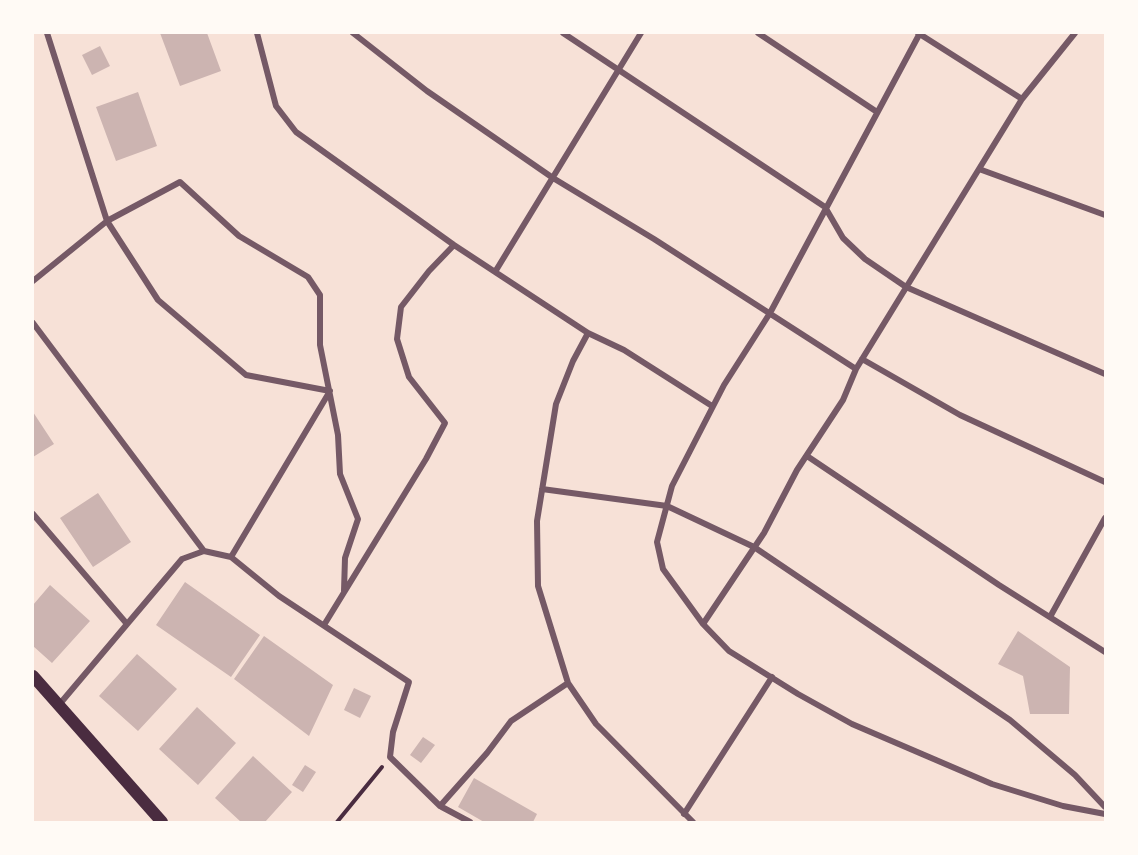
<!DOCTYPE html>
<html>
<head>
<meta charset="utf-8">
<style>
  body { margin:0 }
  #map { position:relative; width:1138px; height:855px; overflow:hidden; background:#f7e1d7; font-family:Spectral,serif }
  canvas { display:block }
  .frame { position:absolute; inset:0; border:34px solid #fffaf5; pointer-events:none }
</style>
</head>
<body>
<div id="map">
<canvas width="1138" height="855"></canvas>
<div class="frame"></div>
</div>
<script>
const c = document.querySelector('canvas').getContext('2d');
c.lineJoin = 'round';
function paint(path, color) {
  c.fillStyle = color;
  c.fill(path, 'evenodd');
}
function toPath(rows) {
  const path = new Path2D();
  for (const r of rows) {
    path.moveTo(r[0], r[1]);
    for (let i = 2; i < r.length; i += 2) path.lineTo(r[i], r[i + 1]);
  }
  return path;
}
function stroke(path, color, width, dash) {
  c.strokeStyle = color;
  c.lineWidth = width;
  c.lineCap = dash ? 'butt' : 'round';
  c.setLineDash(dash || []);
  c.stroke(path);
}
const building = toPath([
  [160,33,207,33,221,71,180,86],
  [100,46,110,66,92,75,82,55],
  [138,92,157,146,116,161,96,107],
  [33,412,54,444,33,457],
  [98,493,131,542,93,567,60,518],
  [185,582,260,635,231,677,156,625],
  [50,585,90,621,52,663,33,646,33,605],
  [1018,631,1070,667,1069,714,1030,714,1023,676,998,664],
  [264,636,333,685,309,736,234,679],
  [137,654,177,689,138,731,99,696],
  [354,688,371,696,360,718,344,710],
  [197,707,236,743,198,785,159,749],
  [423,737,435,745,421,763,410,755],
  [253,756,292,792,265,822,241,822,215,798],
  [305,765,316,772,303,792,292,785],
  [474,778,537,814,533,822,484,822,458,807]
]);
const path = toPath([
  [337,822,382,767]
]);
const minor = toPath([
  [47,33,107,221,158,300,246,375,330,391,231,557,204,551,182,559,58,706],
  [257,33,276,106,296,132,454,245,588,333,624,350,712,406],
  [353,33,427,91,553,178,654,239,856,369,1022,99,1075,33],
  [563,33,825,207,843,238,865,259,906,287,1105,374],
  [758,33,877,112],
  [918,33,1022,99],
  [920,33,770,313,724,385,672,486,657,542,663,569,703,624,729,651,798,694,852,724,992,784,1063,806,1105,814],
  [979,169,1105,215],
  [495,272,641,33],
  [33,281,107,221,180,182,239,236,308,277,320,295,320,345,338,435,340,474,358,519,345,558,344,591],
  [33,323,204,551],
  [862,359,960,415,1105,482],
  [807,456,999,585,1105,652],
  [542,489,667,506,754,547,1010,720,1075,775,1105,807],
  [33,514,127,624],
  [231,557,279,596,409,682,393,732,390,757,440,806,470,822],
  [1050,617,1105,518],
  [703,624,764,533,797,470,843,400,856,369],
  [324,625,426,459,445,423,409,377,397,339,401,307,429,271,454,245],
  [568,683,538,586,537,521,556,404,573,361,588,333],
  [440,806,487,753,511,721,568,683,596,724,693,822],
  [684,814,772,677]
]);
const secondary = toPath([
  [33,676,162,822]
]);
paint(building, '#ccb4b1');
stroke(path, '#4a2c40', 4);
stroke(minor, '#755966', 6);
stroke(secondary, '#4a2c40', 12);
</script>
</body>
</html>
